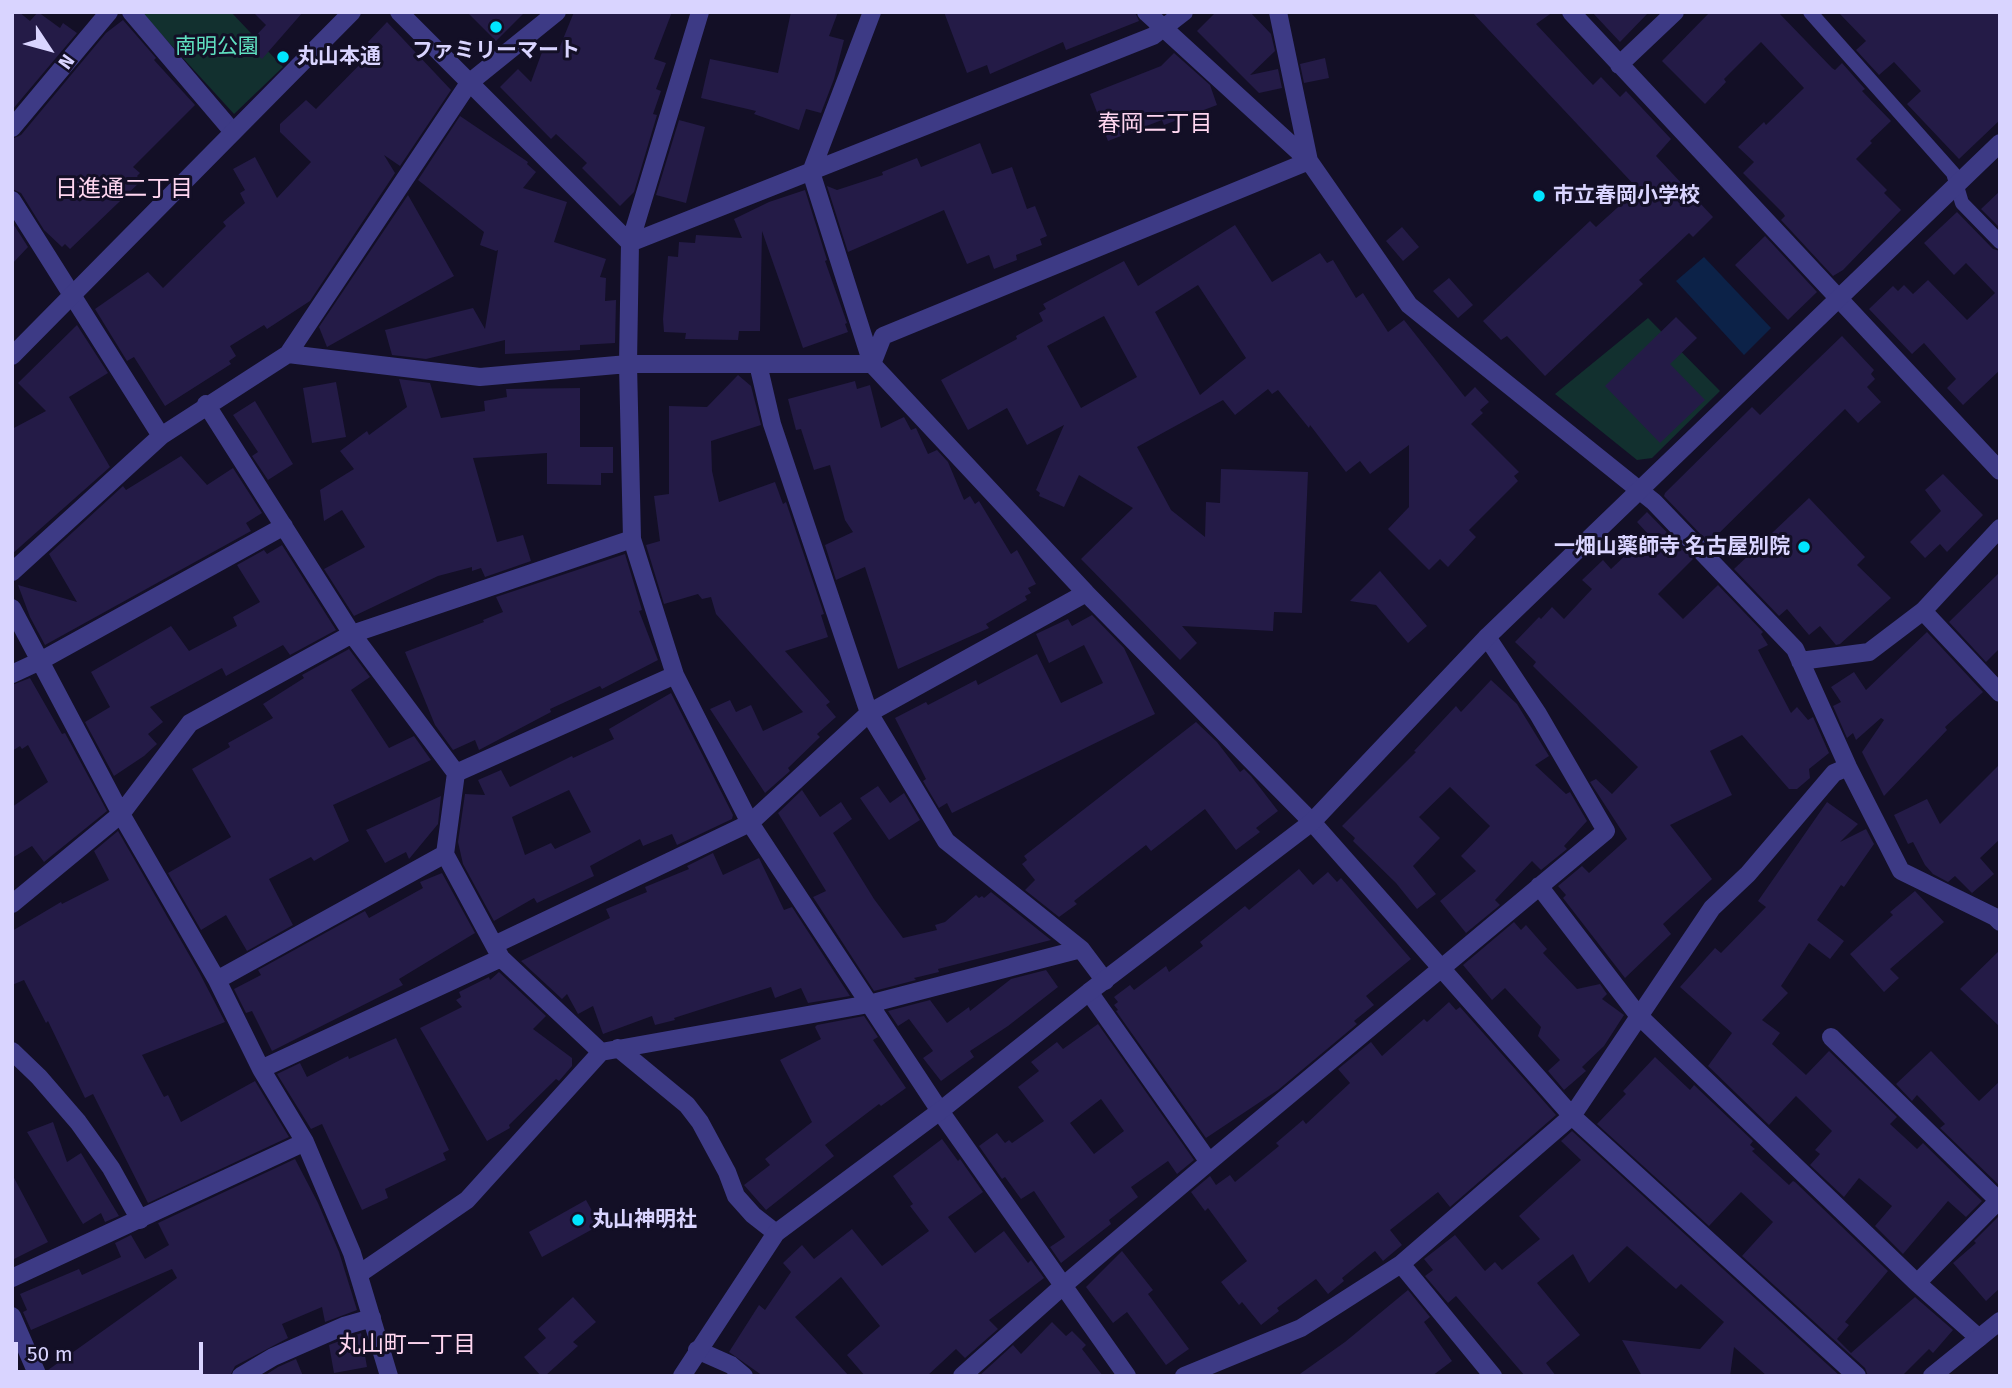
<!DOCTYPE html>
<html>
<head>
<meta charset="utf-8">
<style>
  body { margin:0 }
  #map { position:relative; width:2012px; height:1388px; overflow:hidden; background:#130f26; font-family:"Fira Sans",sans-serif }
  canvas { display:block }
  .frame { position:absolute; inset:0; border:14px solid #d9d4ff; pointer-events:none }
  .north { position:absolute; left:14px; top:14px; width:70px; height:70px; -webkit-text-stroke:5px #130f26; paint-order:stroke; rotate:126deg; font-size:19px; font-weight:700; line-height:28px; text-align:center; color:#d9d4ff }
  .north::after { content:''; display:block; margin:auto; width:24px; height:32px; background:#d9d4ff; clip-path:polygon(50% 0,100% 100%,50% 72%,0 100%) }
  .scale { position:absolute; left:14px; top:1342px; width:189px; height:32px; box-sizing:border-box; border:4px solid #d9d4ff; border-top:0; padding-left:9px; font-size:21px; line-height:24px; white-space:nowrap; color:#d9d4ff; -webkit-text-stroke:5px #130f26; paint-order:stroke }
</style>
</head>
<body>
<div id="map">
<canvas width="2012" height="1388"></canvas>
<div class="frame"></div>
<div class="north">N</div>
<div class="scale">50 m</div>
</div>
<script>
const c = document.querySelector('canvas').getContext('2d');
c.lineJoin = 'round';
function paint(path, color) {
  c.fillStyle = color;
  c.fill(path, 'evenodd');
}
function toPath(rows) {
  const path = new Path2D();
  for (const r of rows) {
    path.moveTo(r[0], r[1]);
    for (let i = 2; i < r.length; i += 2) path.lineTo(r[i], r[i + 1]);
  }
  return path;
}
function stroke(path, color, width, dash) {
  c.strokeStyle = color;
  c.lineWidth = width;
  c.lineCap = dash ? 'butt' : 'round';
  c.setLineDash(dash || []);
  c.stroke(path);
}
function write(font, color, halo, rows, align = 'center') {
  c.font = font + ' "Fira Sans","Noto Sans JP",sans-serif';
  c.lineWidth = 6;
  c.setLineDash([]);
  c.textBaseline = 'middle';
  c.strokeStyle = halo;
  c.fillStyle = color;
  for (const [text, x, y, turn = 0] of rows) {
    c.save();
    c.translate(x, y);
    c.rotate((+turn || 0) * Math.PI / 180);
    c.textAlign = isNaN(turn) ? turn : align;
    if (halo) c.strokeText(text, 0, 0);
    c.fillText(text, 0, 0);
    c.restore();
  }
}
const green = toPath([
  [141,12,231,12,283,67,234,114],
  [1648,318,1720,391,1652,458,1637,460,1555,394]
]);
const water = toPath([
  [1704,257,1771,328,1744,355,1676,281]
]);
const building = toPath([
  [12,12,19,12,30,21,38,12,60,28,63,23,77,33,12,110],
  [253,12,303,12,262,59,247,45,266,25],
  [467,12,525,12,496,41],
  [574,12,672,12,654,59,666,63,656,89,661,91,653,114,657,115,634,192,620,206,582,168,587,163,556,134,551,139,500,87,518,69,531,82,545,44,559,49],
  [791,12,838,12,829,36,844,40,834,79,821,113,806,109,799,130,754,114,756,111,701,98,710,59,778,73],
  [944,12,1135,12,1139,21,1066,50,1063,42,990,74,987,65,967,73],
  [1216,12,1250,12,1271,34,1275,51,1250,75,1278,69,1282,88,1259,93,1197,31],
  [1472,12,1553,12,1536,24,1593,85,1601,77,1620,97,1626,91,1671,139,1656,156,1713,217,1693,237,1689,233,1639,280,1643,284,1545,376,1507,336,1501,340,1483,321,1590,221,1596,227,1638,189],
  [1592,12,1649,12,1620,42],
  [1710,12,1778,12,1832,68,1835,70,1842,63,1865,89,1862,91,1891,121,1870,141,1872,143,1856,159,1887,190,1884,193,1901,210,1843,270,1833,276,1781,220,1785,216,1783,213,1743,173,1754,162,1738,147,1764,122,1766,125,1804,88,1761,42,1724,79,1726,82,1705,104,1662,61],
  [1838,12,2000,12,2000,120,1959,159,1907,104,1921,91,1894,62,1879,75,1856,50,1866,41],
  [123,20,156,58,154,60,195,105,133,167,140,173,137,176,141,181,70,249,65,244,62,247,44,230,21,193,12,189,12,139,21,135,106,33],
  [387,22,451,90,400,166,384,155,395,173,310,301,267,329,264,325,230,346,236,356,229,361,231,364,165,406,134,357,127,361,95,309,148,272,163,288,226,226,223,222,245,203,240,193,245,190,233,169,255,157,277,198,311,162,280,132,280,124,306,100,316,109,375,49,368,42],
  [1174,53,1210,85,1217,105,1164,125,1162,120,1108,141,1090,94,1161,66],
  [1325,58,1329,78,1304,83,1300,64],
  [460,116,528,162,527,164,536,172,523,188,567,202,554,242,606,259,600,277,606,278,605,301,616,300,615,343,580,345,580,350,505,354,505,340,426,359,392,355,385,330,473,308,485,329,498,250,496,251,480,245,484,232,418,180],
  [679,120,705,127,686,203,656,195],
  [980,143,992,174,1012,167,1027,209,1035,206,1047,236,1040,239,1042,245,1016,255,1017,260,994,269,989,255,967,264,944,210,848,252,827,186,837,190,883,175,882,172,917,158,921,167],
  [805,190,827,260,825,261,847,323,845,324,848,332,803,348,762,231,760,331,739,331,738,340,685,339,686,333,664,332,663,319,668,256,678,257,679,242,695,243,696,235,742,238,734,219,769,202],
  [2000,191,2000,228,1981,209],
  [408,195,454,276,327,347,319,327],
  [1957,212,1993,249,2000,251,2000,370,1963,405,1947,388,1956,379,1924,343,1912,354,1869,309,1893,286,1898,291,1904,285,1913,294,1928,280,1967,320,1995,293,1966,263,1954,275,1924,243],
  [12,222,28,247,12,264],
  [1235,225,1272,282,1320,253,1327,263,1333,260,1356,298,1363,293,1388,332,1404,320,1465,397,1475,387,1489,402,1480,410,1483,413,1471,424,1519,472,1514,476,1518,481,1469,530,1476,537,1448,567,1440,559,1429,570,1388,529,1409,507,1409,445,1370,474,1360,461,1346,472,1310,425,1309,428,1278,390,1272,394,1268,389,1235,415,1223,400,1137,447,1171,510,1205,537,1206,502,1220,503,1221,469,1308,472,1302,613,1274,612,1273,631,1182,626,1197,643,1180,660,1081,559,1133,508,1079,475,1064,507,1039,496,1040,493,1036,490,1064,425,1027,445,1007,408,968,430,941,380,1017,339,1016,336,1043,321,1039,313,1046,309,1043,304,1124,261,1138,286],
  [1198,285,1246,358,1200,395,1155,312],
  [1104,316,1137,377,1081,408,1047,346],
  [1402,227,1419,247,1403,261,1386,241],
  [1765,236,1817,292,1788,320,1735,265],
  [1449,278,1473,305,1458,318,1433,291],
  [1676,317,1697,338,1670,364,1705,400,1660,443,1605,386],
  [77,325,108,373,69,397,110,467,12,554,12,429,46,411,18,383],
  [1842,336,1874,370,1871,374,1875,379,1867,387,1881,402,1858,423,1845,409,1709,543,1664,496,1665,493,1752,407,1760,415],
  [738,375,751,386,761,425,711,441,712,471,719,502,775,482,783,504,786,502,824,614,821,615,828,637,785,651,830,702,826,705,836,717,817,734,820,737,788,768,790,771,765,793,710,709,730,700,736,712,751,705,763,731,803,712,716,614,711,597,702,599,698,594,664,604,646,545,660,541,654,496,669,494,669,406,707,407],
  [399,379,430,383,441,418,485,411,484,401,507,397,506,389,580,388,580,447,613,447,613,473,601,473,601,485,547,484,547,453,473,458,497,542,523,535,531,561,485,577,481,568,472,571,472,567,438,576,354,616,324,569,365,547,342,510,324,521,320,490,354,469,340,451,367,431,369,435,407,407],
  [855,381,857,389,870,385,881,428,904,417,911,430,916,428,928,454,937,450,948,462,964,500,970,496,975,504,979,501,1011,554,1017,550,1036,584,1028,588,1031,593,1025,596,1027,600,986,624,989,628,898,669,865,567,836,580,825,545,853,532,845,520,830,465,814,470,801,429,796,430,788,399],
  [336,382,346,437,312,443,303,388],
  [255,401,293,464,268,480,252,456,258,452,233,415],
  [181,456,207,485,233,468,262,513,246,523,251,531,45,645,30,617,18,585,77,602,49,554,123,486,126,490],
  [1943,474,1983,515,1947,552,1940,544,1925,558,1910,542,1941,511,1925,490],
  [1809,498,1865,557,1857,565,1891,598,1840,644,1836,645,1820,626,1809,635,1787,609,1779,616,1734,569],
  [1647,512,1693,559,1658,594,1683,619,1718,585,1763,632,1761,634,1768,645,1758,650,1791,713,1797,707,1808,720,1813,717,1829,753,1809,769,1810,778,1797,789,1789,789,1742,735,1710,751,1732,795,1670,825,1712,879,1663,924,1671,934,1625,978,1563,898,1566,895,1558,886,1582,866,1589,873,1627,839,1590,782,1596,779,1612,794,1638,767,1545,678,1533,666,1536,662,1515,642,1539,617,1541,619,1552,607,1564,619,1592,589,1582,580,1603,560,1611,569,1648,534,1637,522],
  [282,545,336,630,290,655,283,645,226,676,222,668,150,707,163,722,148,734,157,744,144,756,114,776,85,722,110,707,91,672,171,626,189,651,237,626,233,617,260,602,237,565,264,550,267,554],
  [625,554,642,610,639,611,658,660,602,689,600,686,550,709,551,712,479,750,475,740,453,750,435,725,405,652,484,622,483,620,503,612,496,597],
  [1380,571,1427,626,1408,643,1376,605,1350,601],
  [2000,572,2000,648,1986,662,1949,622],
  [1092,615,1124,648,1155,714,952,813,947,803,939,808,923,781,926,779,895,718,926,702,928,705,976,680,978,685,1037,654,1061,703,1103,683,1084,645,1049,663,1036,634,1068,619,1072,626],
  [1927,632,1983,692,1945,727,1947,730,1884,796,1862,752,1884,720,1881,718,1856,740,1853,733,1847,738,1833,706,1841,702,1831,687,1854,672,1866,690],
  [349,649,370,677,351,690,389,748,414,736,431,760,333,805,349,841,314,861,311,857,269,879,293,925,247,951,226,915,201,930,168,873,231,837,192,769,230,747,228,743,273,718,263,704,304,678,302,675],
  [30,678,62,734,65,733,107,811,44,862,32,846,12,858,12,807,48,782,28,745,22,749,20,746,12,751,12,685],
  [1491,680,1517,704,1549,756,1535,765,1566,794,1570,792,1587,821,1564,846,1567,849,1541,870,1532,861,1495,900,1500,905,1466,933,1440,901,1476,871,1461,856,1490,826,1450,787,1419,817,1440,838,1413,866,1436,894,1417,909,1396,883,1353,841,1355,838,1342,826,1416,752,1414,751,1456,706,1461,712],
  [671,693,733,815,732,819,677,845,672,834,643,846,640,839,590,866,594,876,537,903,534,898,494,921,463,864,458,842,465,794,485,795,478,780,501,770,510,787,572,756,573,758,614,739,609,729],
  [569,790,591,832,555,849,551,843,525,855,512,817],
  [1196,722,1217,742,1240,772,1244,769,1251,776,1278,811,1256,828,1260,832,1236,850,1205,809,1151,851,1146,845,1074,901,1077,904,1059,917,1025,890,1035,880,1022,864,1027,860,1024,856],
  [2000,764,2000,839,1980,858,1994,874,1972,893,1955,876,1948,882,1933,874,1925,865,1913,842,1908,844,1894,815,1927,799,1940,824],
  [878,786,890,803,904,793,920,820,889,840,860,798],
  [802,790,820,817,841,802,852,819,833,833,874,899,903,938,937,930,935,925,945,922,976,895,979,898,982,896,984,898,991,892,1051,940,938,969,939,972,914,978,916,980,874,991,813,897,826,891,778,813],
  [441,796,438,824,409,859,406,852,385,863,366,830],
  [1827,802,1858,824,1840,842,1866,829,1874,844,1844,887,1841,885,1817,920,1844,941,1830,959,1809,943,1781,986,1788,993,1762,1020,1780,1033,1772,1044,1806,1075,1829,1051,1897,1117,1890,1124,1917,1149,1923,1143,1982,1201,1966,1217,1948,1201,1903,1254,1875,1226,1892,1206,1859,1178,1844,1197,1810,1165,1820,1154,1815,1150,1832,1131,1796,1096,1769,1125,1708,1066,1732,1033,1680,987,1715,948,1721,953,1766,907,1758,901],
  [118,831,199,972,225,1022,142,1055,164,1097,168,1095,181,1122,255,1081,289,1137,148,1203,93,1094,85,1098,48,1021,46,1023,24,980,12,985,12,931,61,902,62,904,109,880,94,851],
  [713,853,723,875,759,858,784,910,792,907,850,996,808,1003,801,988,775,998,771,987,674,1018,675,1020,655,1025,652,1016,603,1034,593,1006,578,1014,567,994,562,999,521,961,610,918,606,909,647,892,645,887,689,869,687,866],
  [1299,869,1313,885,1328,872,1337,882,1341,878,1411,959,1366,996,1374,1005,1354,1021,1357,1024,1278,1090,1206,1138,1116,1011,1118,1010,1114,1005,1118,1002,1114,997,1130,985,1134,990,1166,966,1169,972,1203,946,1200,942,1245,906,1249,910],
  [442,873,475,933,399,979,403,985,272,1051,252,1011,246,1013,234,989,261,975,258,970,365,911,369,918,423,888,420,882],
  [1915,891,1944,922,1890,969,1899,978,1884,992,1850,954,1893,915,1890,912],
  [1514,922,1521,930,1526,925,1547,949,1543,953,1577,989,1600,984,1607,994,1602,999,1624,1015,1604,1046,1582,1067,1586,1071,1564,1090,1548,1071,1560,1060,1538,1036,1541,1027,1505,988,1492,1000,1463,965],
  [2000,950,2000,1027,1960,989],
  [1046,970,1058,987,1008,1026,970,1051,974,1057,941,1081,923,1058,933,1051,909,1019,898,1026,888,1011,930,1000,947,1023,969,1007,970,1011,1011,979],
  [499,972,546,1016,533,1029,572,1058,572,1066,559,1081,556,1079,509,1125,510,1128,487,1141,420,1028,462,1007,456,1000,461,997,459,992,489,977,490,980],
  [1449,1002,1456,1010,1460,1007,1556,1115,1450,1207,1438,1192,1390,1230,1402,1245,1383,1261,1375,1251,1342,1278,1344,1281,1328,1294,1316,1279,1277,1308,1279,1311,1261,1325,1242,1302,1239,1305,1221,1282,1247,1261,1208,1208,1205,1211,1191,1192,1210,1176,1216,1185,1230,1175,1235,1182,1279,1146,1276,1143,1303,1120,1306,1124,1350,1083,1338,1069,1371,1042,1382,1056,1424,1019,1427,1022],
  [864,1016,878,1037,873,1040,906,1088,881,1106,879,1104,825,1145,834,1156,766,1210,744,1185,770,1165,765,1159,812,1122,780,1060,821,1039,815,1027,817,1025],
  [1098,1024,1194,1160,1177,1174,1168,1161,1131,1187,1138,1197,1109,1220,1111,1224,1061,1263,1050,1247,1065,1237,1034,1191,1021,1199,1005,1177,1002,1179,979,1146,997,1133,1005,1143,1009,1140,1012,1143,1044,1121,1018,1087,1039,1071,1031,1062,1057,1042,1063,1049],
  [1101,1099,1124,1131,1094,1154,1070,1123],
  [396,1038,449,1150,443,1153,446,1160,385,1189,388,1198,362,1210,322,1124,311,1129,277,1074,300,1063,307,1077,348,1056,349,1059],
  [1931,1051,1979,1101,2000,1081,2000,1186,1940,1128,1945,1124,1917,1095,1912,1101,1896,1084],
  [1655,1057,1690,1090,1694,1085,1753,1141,1750,1145,1755,1149,1752,1151,1789,1185,1793,1181,1795,1182,1888,1271,1845,1322,1849,1325,1837,1339,1851,1353,1915,1297,1953,1330,1933,1353,1929,1349,1902,1376,1868,1376,1865,1368,1742,1256,1773,1222,1741,1192,1709,1226,1597,1124,1626,1094,1623,1091],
  [53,1122,67,1162,81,1153,119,1216,105,1222,101,1213,83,1224,27,1132],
  [1572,1131,1840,1376,1767,1376,1734,1347,1730,1376,1642,1376,1622,1340,1700,1349,1724,1322,1681,1284,1676,1289,1627,1246,1589,1283,1573,1254,1537,1283,1580,1335,1546,1363,1556,1376,1525,1376,1456,1296,1448,1303,1425,1276,1433,1270,1424,1259,1455,1235,1485,1271,1495,1262,1502,1270,1540,1239,1519,1216,1581,1160,1561,1141],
  [942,1139,958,1161,960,1159,983,1192,948,1217,975,1253,1004,1231,1028,1263,1031,1260,1044,1278,989,1320,998,1329,965,1358,956,1349,927,1376,865,1376,847,1355,880,1326,841,1277,795,1317,849,1376,763,1376,729,1352,759,1305,765,1310,791,1272,783,1263,802,1245,814,1259,852,1229,882,1266,929,1231,910,1206,913,1204,893,1176],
  [295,1159,318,1203,339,1252,357,1310,325,1322,322,1307,282,1324,288,1338,235,1366,230,1376,49,1376,48,1370,177,1278,172,1269,31,1330,23,1312,27,1310,20,1294,79,1269,82,1275,121,1257,115,1243,131,1235,145,1259,169,1245,158,1223],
  [12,1174,48,1242,12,1260],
  [586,1200,600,1225,542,1257,529,1232],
  [2000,1215,2000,1288,1986,1301,1953,1263,1976,1243,1974,1241],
  [1122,1251,1153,1290,1148,1294,1189,1349,1166,1365,1127,1312,1113,1323,1086,1287],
  [1408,1290,1430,1317,1424,1322,1452,1361,1432,1376,1297,1376,1345,1342],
  [573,1297,596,1322,573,1342,578,1346,545,1376,541,1376,524,1357,546,1338,538,1329],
  [1052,1322,1066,1336,1072,1331,1086,1345,1082,1349,1103,1376,979,1376,1013,1345,1021,1354],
  [361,1333,367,1367,334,1373,329,1345],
  [296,1359,303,1376,264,1376,278,1367]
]);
const service = toPath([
  [1810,12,1953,173,1962,203,2000,242]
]);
const minor = toPath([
  [131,12,233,132],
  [399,12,630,243,628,364,632,539,675,675,750,823,940,1111,1127,1376],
  [1278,12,1309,161,1409,305,1654,502,1795,649,1848,767,1901,871,1995,917,2000,922],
  [1571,12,2000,471],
  [1619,65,1675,12],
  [12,128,109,12],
  [12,200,161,436],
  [630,243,1153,36,1184,12],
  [630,243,700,12],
  [288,354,469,83,557,12],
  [758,364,772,424,869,713,946,841,1081,949,1105,981],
  [872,364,883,336,1309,161,1146,12],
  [872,364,811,172,872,12],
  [206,404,352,634,456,773,445,854,501,958,601,1052,869,1004,1081,949],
  [12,572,161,436,288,354,480,377,628,364,872,364,1086,593,1312,822,1572,1116,1857,1376],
  [12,608,121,814,217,980,261,1069,305,1142,352,1253,389,1376],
  [1923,611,2000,693],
  [1800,661,1869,652,1923,611,2000,528],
  [12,674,40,661,284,526],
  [456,773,675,675],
  [1539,886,1638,1015,1917,1283,1979,1338],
  [12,904,121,814,190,723,352,634,632,539],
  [494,945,750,823,869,713,1086,593],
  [217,980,445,854],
  [1089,992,1209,1162],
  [1831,1037,1998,1200],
  [618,1048,687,1105,700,1122,727,1172,736,1196,753,1215,776,1233],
  [12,1051,39,1077,78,1122,111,1168,140,1220],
  [261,1069,501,958],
  [1401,1264,1493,1376],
  [359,1274,467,1200,601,1052],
  [12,1278,305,1142],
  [1917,1283,2000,1199],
  [12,1316,38,1376],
  [697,1350,731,1365,744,1376],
  [241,1376,273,1357,344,1326,372,1318],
  [962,1376,1064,1285,1209,1162,1606,831,1538,714,1487,637],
  [1184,1376,1301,1328,1401,1264,1572,1116,1712,908,1748,874,1834,773,1848,767]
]);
const tertiary = toPath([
  [12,356,352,12],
  [682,1376,776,1233,940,1111,1089,992,1312,822,1487,637,2000,143],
  [1932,1376,2000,1321]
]);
const markers = [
  [496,27,7,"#00e5ff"],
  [283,57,7,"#00e5ff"],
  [1539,196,7,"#00e5ff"],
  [1804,547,7,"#00e5ff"],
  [578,1220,7,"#00e5ff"]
];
const parkNames = [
  ["南明公園",217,47]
];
const poiNames = [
  ["ファミリーマート",496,51,"center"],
  ["丸山本通",297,57],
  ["市立春岡小学校",1553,196],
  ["一畑山薬師寺 名古屋別院",1790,547,"right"],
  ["丸山神明社",592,1220]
];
const neighbourhoodNames = [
  ["春岡二丁目",1155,125],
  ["日進通二丁目",124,190],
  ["丸山町一丁目",407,1346]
];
paint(green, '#12302f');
paint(water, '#0c2248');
paint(building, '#241b47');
stroke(service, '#3d3a85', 14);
stroke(minor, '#3d3a85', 18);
stroke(tertiary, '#3d3a85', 18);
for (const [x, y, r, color] of markers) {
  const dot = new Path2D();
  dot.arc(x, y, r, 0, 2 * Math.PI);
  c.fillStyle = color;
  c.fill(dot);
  stroke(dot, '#130f26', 2.5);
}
write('21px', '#5fe0c0', '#130f26', parkNames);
write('bold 21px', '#d9d4ff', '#130f26', poiNames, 'left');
write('23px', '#ffd6f0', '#130f26', neighbourhoodNames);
</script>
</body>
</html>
